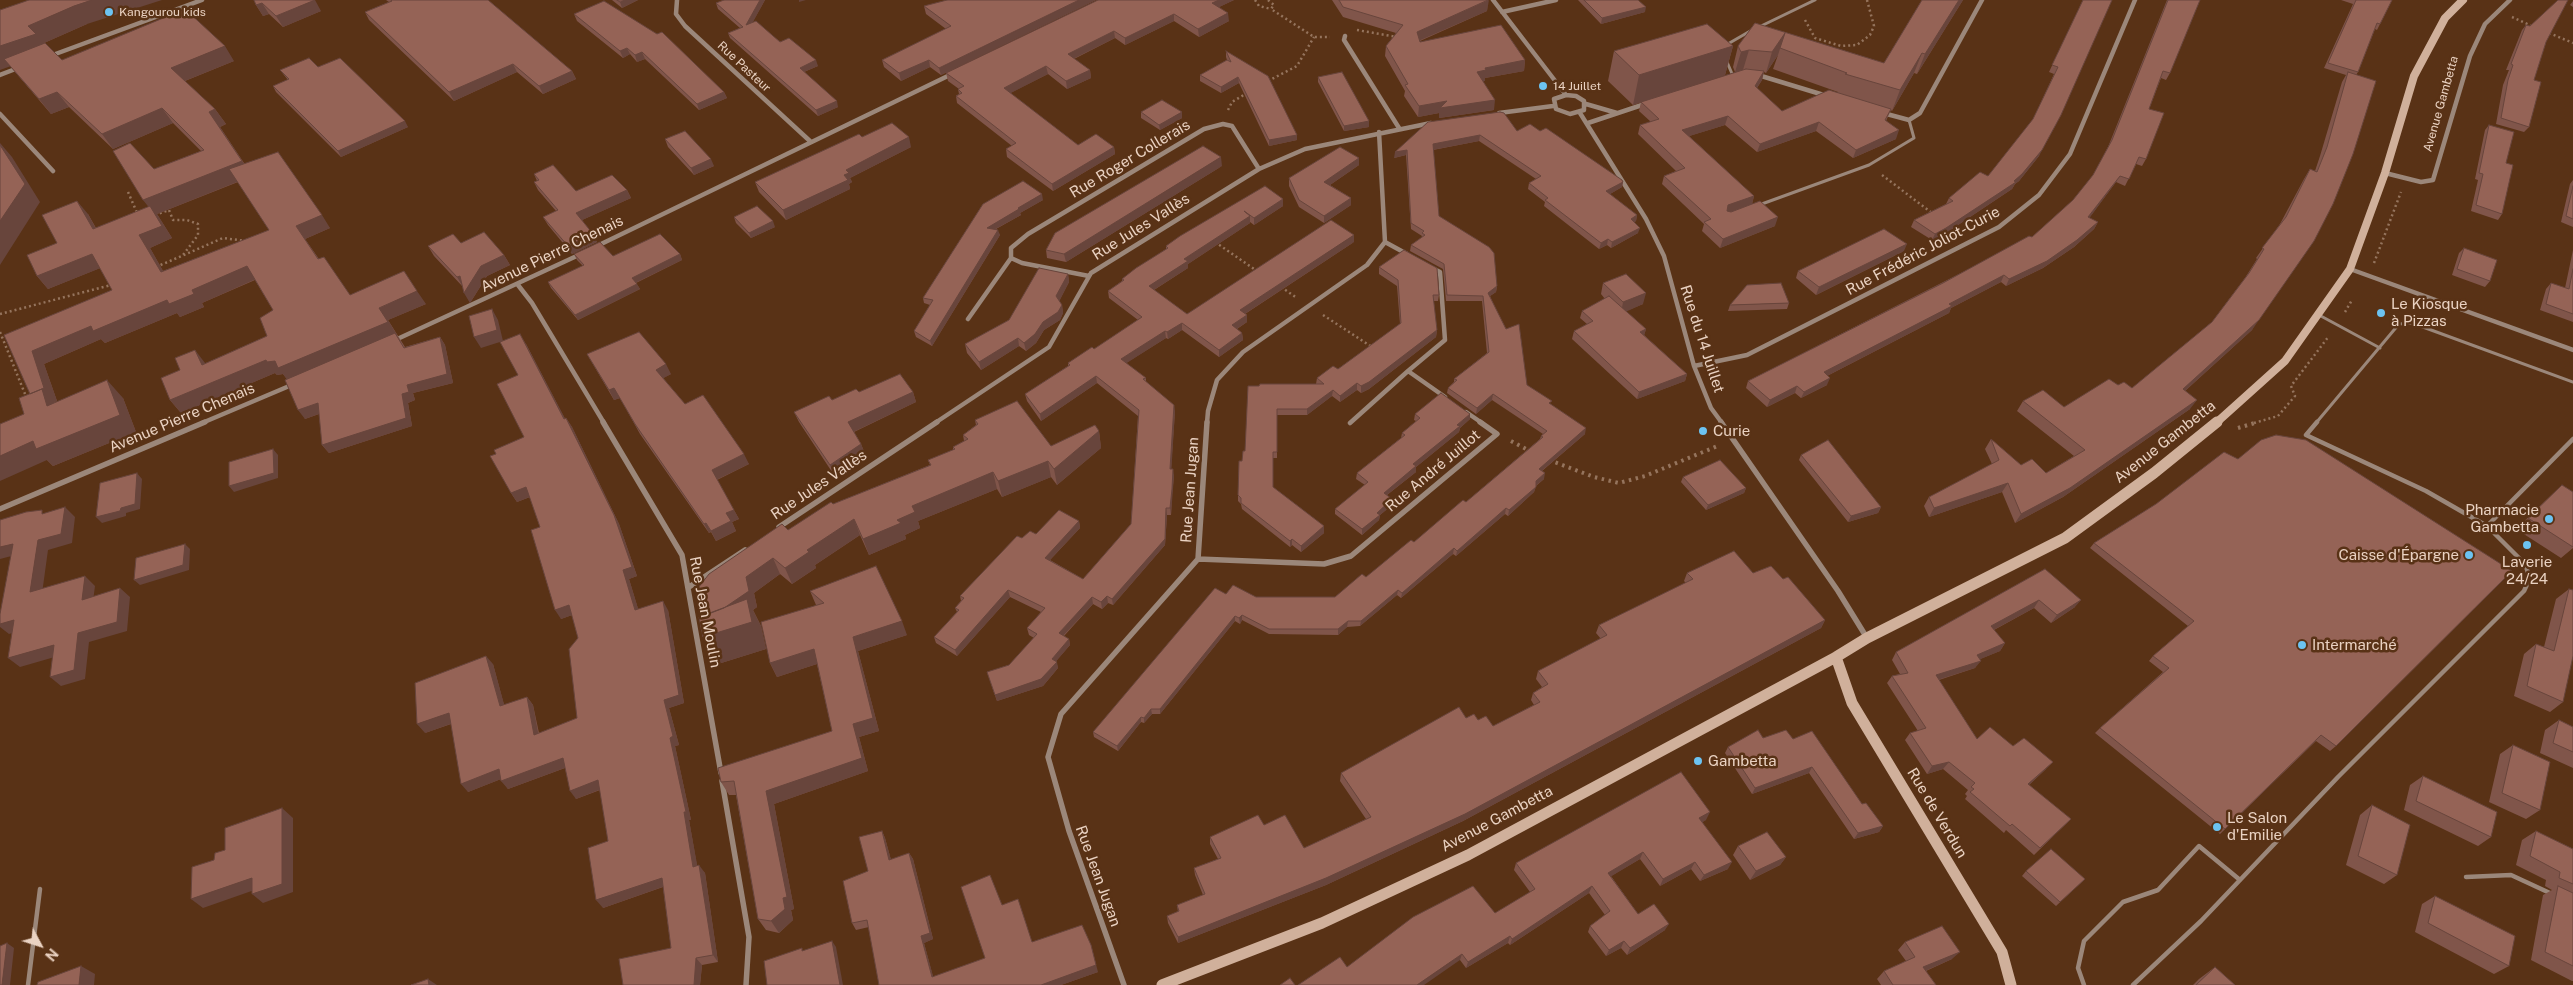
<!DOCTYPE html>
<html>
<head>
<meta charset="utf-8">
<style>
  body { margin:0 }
  #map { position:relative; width:2573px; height:985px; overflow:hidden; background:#593216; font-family:"Public Sans",sans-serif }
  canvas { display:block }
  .north { position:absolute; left:15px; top:920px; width:50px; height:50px; -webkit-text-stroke:4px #593216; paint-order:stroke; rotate:130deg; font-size:14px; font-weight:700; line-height:20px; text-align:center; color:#ead2c2 }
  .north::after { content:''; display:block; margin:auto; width:18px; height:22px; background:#ead2c2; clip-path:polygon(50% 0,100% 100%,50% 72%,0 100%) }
</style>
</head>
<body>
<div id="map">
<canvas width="2573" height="985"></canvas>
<div class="north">N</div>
</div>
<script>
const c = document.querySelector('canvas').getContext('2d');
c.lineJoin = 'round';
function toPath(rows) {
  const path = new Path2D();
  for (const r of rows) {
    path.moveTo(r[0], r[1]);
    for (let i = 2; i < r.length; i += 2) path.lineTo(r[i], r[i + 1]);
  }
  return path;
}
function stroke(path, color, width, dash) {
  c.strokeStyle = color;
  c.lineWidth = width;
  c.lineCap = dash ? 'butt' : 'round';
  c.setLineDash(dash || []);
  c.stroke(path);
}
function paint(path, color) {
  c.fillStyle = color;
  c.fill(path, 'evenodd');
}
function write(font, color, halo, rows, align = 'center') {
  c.font = font + ' "Public Sans",sans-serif';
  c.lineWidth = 5;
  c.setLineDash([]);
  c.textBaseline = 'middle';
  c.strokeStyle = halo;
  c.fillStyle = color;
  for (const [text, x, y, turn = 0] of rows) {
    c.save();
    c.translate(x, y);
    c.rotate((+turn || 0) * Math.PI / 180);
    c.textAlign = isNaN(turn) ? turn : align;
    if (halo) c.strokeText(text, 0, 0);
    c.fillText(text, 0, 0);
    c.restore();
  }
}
const pathFar1 = toPath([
  [1255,0,1259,6,1271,9],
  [1268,0,1274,5,1271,9,1314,37,1330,37],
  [2512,17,2534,27],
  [1805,20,1815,38,1841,46,1857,45,1870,35,1874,26,1867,0],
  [1357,30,1397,37],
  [2549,33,2573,43],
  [1268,81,1297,66,1314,37],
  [1228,110,1232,102,1247,93],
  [1882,175,1932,213],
  [128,192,138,215],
  [155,215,169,210,173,220,187,220,198,224,198,235,183,255],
  [1215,242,1257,271],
  [2374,263,2401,192],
  [156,267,223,238,246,241],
  [1281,287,1297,298],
  [2345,312,2352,300],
  [0,314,111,285],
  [1323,315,1372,347],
  [0,332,25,394],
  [2254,423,2278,416,2295,396,2291,386,2329,336]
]);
const path = toPath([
  [2238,428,2258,422],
  [1511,441,1530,451],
  [1549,460,1594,477,1619,483,1645,476,1720,445]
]);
const laneFar1 = toPath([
  [1759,27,1815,0],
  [1726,45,1752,30],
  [1727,62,1733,76],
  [1759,205,1869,165,1914,138,1909,120],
  [2319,315,2380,348],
  [2316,423,2399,324,2412,323,2573,382]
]);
const lane = toPath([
  [2487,526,2573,439],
  [2466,877,2511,875,2552,894],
  [28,985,40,889],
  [2084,985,2078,968,2084,941,2123,902,2158,890,2199,846,2240,880],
  [2133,985,2201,921,2338,777,2524,591,2530,578,2525,564,2487,526,2426,491,2306,435,2317,422]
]);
const streetFar1 = toPath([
  [677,0,676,14,685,26,811,142],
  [1493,0,1566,95],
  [1502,12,1556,0],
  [1345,36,1344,40,1399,128],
  [50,56,202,0],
  [0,75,18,68],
  [1758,75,1827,96],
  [1566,95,1576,96,1584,101,1584,110,1570,114,1556,109,1554,99,1566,95],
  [1586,104,1617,113],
  [1499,113,1553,106],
  [1580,113,1646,219,1664,256,1694,366,1711,408,1722,423],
  [1883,113,1909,120,1920,113,1982,0],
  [0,114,53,171],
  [1588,123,1645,104],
  [2385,173,2421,182,2433,180,2470,56,2485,24,2510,0],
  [1385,242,1407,254],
  [597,246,952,74],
  [1432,268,1440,272,1445,340,1408,371,1445,397],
  [2350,269,2573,350],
  [1089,276,1022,263,1011,258,1011,248,1028,234,1204,129,1223,124,1232,126,1259,169],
  [518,285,532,303,604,423],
  [968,319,1011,258],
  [393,341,581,254],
  [1694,366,1747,355,1999,227,2039,195,2070,154,2135,0],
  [1466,412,1482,423],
  [202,423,294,384],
  [935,423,1049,347,1091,273,1259,169,1305,149,1431,123],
  [1207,423,1208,411,1217,380,1243,352,1367,265,1385,242,1379,132],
  [1350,423,1408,371]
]);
const street = toPath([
  [603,422,682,555,721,773],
  [1721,422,1838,591,1867,638],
  [0,509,205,422],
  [779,527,937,422],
  [1198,559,1324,564,1351,556,1497,434,1480,422],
  [689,587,745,550],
  [722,781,749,937,746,985],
  [1124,985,1069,831,1048,757,1061,714,1198,559,1207,422]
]);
const secondaryFar1 = toPath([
  [2216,423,2285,361,2350,269,2385,173,2414,76,2445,18,2463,0]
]);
const secondary = toPath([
  [1836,657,1852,703,2002,952,2011,985],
  [1162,985,1322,923,1468,855,1836,657,1867,638,2065,538,2154,473,2217,422]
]);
const wall = toPath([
  [254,0,321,11,283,27,269,14,263,16,256,5],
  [386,0,488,0,572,71,576,79,543,94,517,72,454,101,369,20,365,12,389,2],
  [612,0,638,0,622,8],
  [724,0,765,0,752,23,818,66,804,72,838,107,818,116,730,38,728,33,740,28,718,9,716,3],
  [1096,0,941,75,930,67,901,81,884,67,882,60,946,29,926,14,924,6],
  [1098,0,1234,0,1219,7,1229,21,1199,37,1174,21,1125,45,1115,38,1074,59,1090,70,1091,78,1067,89,1048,74,1010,93,1078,145,1114,147,1115,154,1053,191,1007,157,1006,149,1012,146,957,103,956,96,959,94,958,89,959,89,948,81,946,73],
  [1332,0,1488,0,1487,11,1420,41,1420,42,1525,60,1524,71,1485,78,1485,81,1483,81,1494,110,1439,118,1439,113,1418,117,1404,96,1405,91,1385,56,1386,46,1396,33,1343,17],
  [1578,0,1638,0,1645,12,1601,24],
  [1922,0,1963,0,1917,74,1914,73,1892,111,1891,110,1886,121,1896,139,1853,158,1816,131,1757,152,1725,125,1689,136,1754,196,1752,204,1775,226,1720,248,1702,231,1704,224,1662,184,1664,176,1676,171,1638,134,1640,125,1651,122,1639,111,1641,102,1744,70,1735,72,1733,67,1738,46,1755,23,1884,63],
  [1778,55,1773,69,1838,92,1838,93,1782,111,1757,88,1762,80,1764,72,1766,73],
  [2083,0,2039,156,2019,181,2015,184,2012,189,1943,235,1932,240,1911,227,1914,220,1946,204,1949,198,1988,176,2033,120,2054,74,2049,72],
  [2167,0,2200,0,2170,73,2166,80,2161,78,2149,109,2146,159,2142,166,2136,164,2125,186,2116,182,2089,218,2098,222,2094,229,2074,247,2043,268,2006,286,2001,282,1951,308,1949,313,1827,376,1827,385,1801,398,1795,393,1767,407,1746,388,1748,381,2032,237,2073,200,2093,176,2108,147],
  [2341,0,2392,0,2377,30,2375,29,2358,72,2356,75,2376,81,2252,330,2185,391,2190,409,2063,497,2015,523,2002,492,1929,517,1924,506,1929,497,1992,464,1985,449,1991,439,2021,465,2046,473,2074,456,2017,411,2023,401,2064,407,2118,385,2132,388,2212,322,2245,278,2257,259,2256,258,2280,224,2304,179,2310,169,2315,171,2320,156,2342,82,2346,75,2324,68,2353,4],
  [2573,1,2573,7,2570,5],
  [0,10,87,24,44,43,62,60,234,61,185,81,215,109,226,124,220,127,244,163,330,228,305,239,319,259,350,295,426,304,388,320,405,347,440,337,445,345,453,383,413,393,415,400,408,403,412,426,329,453,322,445,319,414,305,419,287,379,283,374,277,375,275,373,181,413,170,400,206,363,267,336,273,310,255,280,202,303,204,307,180,317,177,313,105,343,101,339,44,364,57,401,54,402,123,398,136,432,53,466,47,460,24,414,30,394,4,335,112,290,100,268,48,289,37,276,57,243,88,214,96,228,148,207,154,169,201,151,173,123,113,149,69,107,51,114,10,66],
  [238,182,269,230,163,271,150,248,172,238,157,214],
  [574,14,724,92,727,98,699,110,645,59,637,62,630,54,623,58,577,21],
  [2526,25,2546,42,2534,80,2529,127,2524,132,2496,124,2503,85,2509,70,2506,70,2522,30],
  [1733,46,1725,75,1633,105,1608,81,1614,51],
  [1226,51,1297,135,1297,140,1269,146,1239,83,1221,93,1200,81,1200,75,1227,60,1226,57],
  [318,67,408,127,341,157,276,92,273,86,288,80,280,70],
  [1318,77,1369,121,1369,127,1344,131,1318,82],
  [1141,112,1182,118,1160,130,1141,118],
  [1428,122,1517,131,1623,182,1622,187,1610,194,1637,215,1636,221,1634,222,1638,233,1611,248,1607,245,1599,249,1544,206,1545,202,1528,189,1529,183,1536,179,1479,141,1433,150,1439,216,1497,286,1496,292,1490,296,1527,385,1585,434,1542,471,1544,479,1536,486,1534,492,1508,516,1505,514,1456,556,1453,554,1401,598,1397,595,1360,626,1347,627,1338,635,1269,634,1242,620,1240,624,1235,621,1160,714,1152,714,1144,723,1141,722,1118,751,1094,737,1093,732,1226,594,1256,597,1335,597,1366,577,1414,542,1466,502,1540,439,1541,436,1543,434,1492,400,1476,414,1447,393,1448,388,1454,382,1454,379,1487,353,1482,301,1446,301,1443,269,1410,251,1411,245,1421,238,1422,236,1411,229,1406,155,1394,158],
  [2489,125,2502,214,2498,220,2471,211,2478,180,2475,179,2485,130],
  [862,137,911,147,850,178,852,182,849,184,850,189,786,220,759,192,755,182],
  [665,139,714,166,694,175,668,147],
  [1359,158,1359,165,1330,185,1351,198,1351,205,1324,223,1299,207,1289,186,1289,178],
  [1222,166,1066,262,1047,258,1046,250],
  [534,174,576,191,627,190,631,198,582,220,597,242,572,254,548,225,543,217,556,211,538,190,534,182,537,181],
  [2573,180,2573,227,2561,222,2570,184],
  [1283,199,1283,206,1254,225,1250,222,1250,223,1188,264,1188,268,1154,290,1187,314,1354,242,1245,314,1247,315,1247,322,1237,329,1242,333,1243,340,1219,357,1182,330,1168,339,1166,338,1126,363,1146,378,1146,382,1175,411,1171,469,1174,476,1172,495,1171,515,1167,515,1165,545,1113,605,1108,603,1102,609,1093,604,1064,636,1069,639,1070,645,1056,661,1058,668,1043,686,997,701,987,672,1009,665,1034,638,1029,635,1027,628,1041,612,1010,597,957,656,936,643,934,637,957,612,955,608,961,601,960,596,1022,538,1079,521,1080,528,1050,560,1083,579,1131,524,1138,416,1097,383,1041,421,1027,401,1025,394,1068,366,1068,363,1094,349,1138,320,1109,298,1108,291,1122,281,1122,279,1166,249,1166,246],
  [1043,200,1020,213,1021,215,996,229,1000,235,932,346,916,337,914,331,930,305,924,303,923,298,983,204],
  [734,217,775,227,751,238,736,223],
  [461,243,504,255,510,265,487,276,470,303,463,287,434,256,428,246],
  [2464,248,2490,281,2485,287,2452,275,2459,253],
  [2573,250,2573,322,2540,310,2546,289,2551,283,2565,288],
  [1904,251,1816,295,1796,278,1798,271],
  [574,254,613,256,680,254,682,260,636,283,640,289,578,320,551,288,548,282,583,266,577,260],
  [1379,267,1439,295,1438,301,1433,301,1437,330,1436,337,1369,389,1361,393,1357,390,1340,402,1332,396,1307,415,1277,415,1277,458,1273,458,1273,487,1324,526,1324,533,1301,552,1292,545,1290,547,1242,509,1241,504,1238,501,1238,495,1242,461,1245,451,1259,386,1316,384,1317,378,1338,369,1400,324,1397,286,1379,274],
  [1068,274,1069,282,1059,301,1062,305,1063,313,1060,320,1044,330,1036,343,1026,351,1019,346,981,370,967,353,965,344,1009,320],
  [1603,283,1643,304,1626,311,1646,329,1644,335,1687,374,1685,381,1637,399,1572,339,1574,331,1587,324,1580,318,1582,311,1605,299,1601,294],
  [1789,303,1787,309,1728,311,1730,305],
  [526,344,565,419,566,418,572,427,619,524,637,576,629,579,638,609,668,610,684,703,669,708,679,745,675,746,691,820,689,820,697,866,705,873,718,962,702,965,700,985,623,985,671,948,663,887,603,908,608,841,600,790,576,799,565,768,508,789,501,779,468,792,451,724,425,733,493,664,504,705,527,697,533,705,539,733,577,718,578,638,572,615,561,619,540,527,530,497,517,502,511,493,496,454,524,437,518,375],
  [587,354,671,374,663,378,685,404,749,464,717,480,739,519,732,522,736,531,716,541,711,532,709,533,640,434,620,398,614,400],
  [859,392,913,392,916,402,854,432,861,444,865,454,834,475,799,422,794,412,832,400],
  [1415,414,1470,414,1470,419,1460,428,1459,432,1416,467,1416,472,1387,495,1392,499,1392,505,1380,515,1379,520,1362,535,1335,514,1335,509,1365,485,1356,479,1357,473,1401,438,1402,433,1416,421,1414,420],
  [975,420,1051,446,1099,431,1101,448,1057,485,1051,477,1002,497,997,489,918,521,920,528,905,535,906,539,869,555,860,535,815,565,816,568,792,584,780,574,754,593,757,607,753,610,761,626,766,649,718,664,703,637,703,616,788,530,833,504,930,465,928,460,953,450,953,447,964,441,963,435,976,425],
  [1801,455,1881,507,1878,513,1848,522,1799,460],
  [1683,477,1746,488,1744,493,1706,510,1681,482],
  [2562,485,2573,492,2573,548,2561,558,2516,529],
  [2156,504,2336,746,2330,751,2316,741,2220,834,2095,733,2100,728,2163,672,2149,661,2153,656,2188,626,2090,548,2094,543],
  [2045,569,2075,607,2051,623,2034,608,1994,630,2005,643,2000,651,1980,659,1975,668,1939,680,1977,739,2013,746,2046,769,2029,785,2071,819,2034,855,2006,830,2004,833,1965,799,1967,796,1965,794,1968,790,1943,769,1927,774,1905,740,1910,733,1918,731,1887,683,1892,676,1900,674,1892,660,1896,652],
  [1687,573,1753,573,1783,579,1825,620,1821,628,1463,821,1326,885,1178,943,1168,923,1167,916,1178,912,1177,905,1203,895,1195,875,1194,868,1218,859,1210,844,1210,837,1264,825,1304,848,1366,819,1340,781,1341,773,1466,718,1478,720,1493,726,1534,705,1531,700,1533,693,1542,687,1536,679,1538,671,1601,639,1596,633,1599,625,1686,583,1684,581],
  [2569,589,2563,702,2550,712,2514,696,2524,654,2536,644,2544,647,2556,599],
  [810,591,907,635,858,651,879,731,859,737,868,771,774,804,794,909,791,910,793,920,779,933,766,930,758,919,736,795,729,795,721,782,832,731,817,664,777,677,770,663,816,605],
  [2559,720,2573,727,2573,768,2540,753,2545,730],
  [1763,738,1793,739,1862,804,1883,826,1879,832,1854,839,1809,773,1752,794,1725,753,1728,747],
  [2513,745,2540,810,2526,819,2489,802,2500,754],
  [2423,776,2491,837,2478,846,2404,810,2410,785],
  [2372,805,2397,875,2384,884,2346,865,2360,815],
  [1706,820,1702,822,1728,869,1700,881,1691,869,1660,886,1640,859,1611,876,1638,914,1665,930,1627,955,1621,948,1606,956,1588,932,1590,926,1605,915,1589,893,1510,945,1508,943,1466,968,1460,960,1347,967,1495,913,1530,892,1514,870,1516,863],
  [882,831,885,838,891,860,909,853,913,859,933,939,924,943,933,977,985,958,1002,905,1032,942,1098,972,1061,985,879,985,869,927,856,930,852,923],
  [2536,831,2573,849,2573,981,2572,981,2531,960,2543,895,2552,890,2545,886,2546,880,2516,865,2522,840],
  [1738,846,1786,857,1780,865,1750,880,1733,855],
  [2026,871,2085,879,2056,906,2022,876],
  [2435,896,2509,966,2494,974,2415,932,2422,904],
  [1905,942,1952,959,1926,971,1936,985,1881,985,1877,979,1884,971,1906,961,1898,950],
  [2215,967,2235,985,2193,985,2199,979]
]);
const shadedWall = toPath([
  [92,0,162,0,87,24,44,43,50,52,0,70,0,46,28,26,74,6],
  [315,0,321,11,283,27,276,16],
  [625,0,638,0,622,8,620,2],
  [760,0,765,0,748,31,746,25],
  [799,0,806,0,799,2],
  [1079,0,1096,0,941,75,939,68],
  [1219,0,1234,0,1213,10,1212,3],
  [1489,0,1487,11,1416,42,1417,32],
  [1959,0,1963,0,1917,74,1925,54],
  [262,3,269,14,263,16,256,5],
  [1646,7,1645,12,1601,24,1602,18],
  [1228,13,1229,21,1199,37,1198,29],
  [1174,14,1174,21,1125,45,1125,38],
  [1114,31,1115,38,1069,61,1068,54],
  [1785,33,1778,55,1766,73,1772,52],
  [225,46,234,61,182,82,171,68],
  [1733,46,1725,75,1633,105,1639,75],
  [627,48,630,54,623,58,620,51],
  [1749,50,1743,70,1735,72,1741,52],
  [642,52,645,59,637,62,635,55],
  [1922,53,1914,73,1892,111,1900,90],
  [816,60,818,66,801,73,800,68],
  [929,60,930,67,901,81,899,73],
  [1525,60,1524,71,1485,78,1485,81,1476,82,1477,72,1485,68],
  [513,64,517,72,454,101,449,92],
  [1046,66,1048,74,1005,96,1004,88],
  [1090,70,1091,78,1067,89,1066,81],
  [572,71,576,79,543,94,539,86],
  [1764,71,1762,80,1752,95,1755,86],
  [1238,77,1239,83,1221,93,1221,87],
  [57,92,69,107,51,114,39,99],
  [724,92,727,98,699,110,697,104],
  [1495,100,1494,110,1439,118,1439,113,1418,117,1419,106,1447,101],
  [837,101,838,107,818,116,816,110],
  [162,108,173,123,113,149,102,134],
  [215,109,226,124,220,127,252,176,157,214,172,238,150,248,171,285,161,272,139,235,155,215,143,200,242,161,209,112],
  [1182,112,1182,118,1160,130,1159,125],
  [2061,115,2039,156,2019,181,2015,184,2012,189,1943,235,1932,240,1935,234,2014,181],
  [1728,116,1725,125,1680,139,1682,130],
  [405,121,408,127,341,157,338,151],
  [1369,121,1369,127,1344,131,1344,126],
  [1819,122,1816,131,1757,152,1760,144],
  [1899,130,1896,139,1853,158,1856,150],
  [1297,135,1297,140,1269,146,1269,140],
  [1480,135,1479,141,1432,150,1433,144],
  [909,137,911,147,850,178,852,182,849,184,850,189,786,220,783,210,844,175,846,170],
  [0,143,12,157,40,202,0,265],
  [1114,147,1115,154,1053,191,1052,184],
  [1407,150,1406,155,1394,158,1395,152],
  [1221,157,1222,166,1066,262,1064,254],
  [1359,158,1359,165,1324,189,1324,182],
  [711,159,714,166,694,175,691,168],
  [2120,176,2116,182,2085,224,2088,217],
  [1623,182,1622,187,1605,197,1606,191],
  [627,190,631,198,580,221,576,213],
  [1042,194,1043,200,1020,213,1021,215,988,233,987,228,1018,208],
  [1754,196,1752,204,1725,214,1728,205],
  [1351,198,1351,205,1324,223,1324,216],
  [1283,199,1283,206,1254,225,1254,218],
  [77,201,88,214,103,242,93,229],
  [322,215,330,228,305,239,296,226],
  [1637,215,1636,221,1630,225,1631,219],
  [1250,216,1250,223,1188,264,1188,268,1149,293,1149,286,1184,259],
  [1778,217,1775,226,1720,248,1723,239],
  [773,221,775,227,751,238,749,233],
  [2098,222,2094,229,2074,247,2043,268,2006,286,2009,279],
  [1640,228,1638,233,1611,248,1612,242],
  [998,230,1000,235,932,346,930,341],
  [593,234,597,242,572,254,568,246],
  [1354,235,1354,242,1240,317,1240,310],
  [1608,239,1607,245,1599,249,1601,243],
  [1907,244,1904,251,1816,295,1819,287],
  [92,254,103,267,48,289,37,276],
  [680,254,682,260,635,283,632,278],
  [504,255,510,265,487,276,470,303,464,293,481,266],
  [247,266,256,279,202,303,204,307,180,317,177,313,105,343,101,339,44,364,57,401,54,402,58,406,43,407,32,351,91,326,167,300],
  [1068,274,1069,282,1058,304,1056,296],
  [2004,275,2001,282,1951,308,1949,313,1821,379,1824,372,1949,304],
  [460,276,463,287,457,277],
  [637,284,640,289,578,320,575,315],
  [1497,286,1496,292,1487,298,1488,293],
  [417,291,426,304,388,320,397,335,288,381,283,374,277,375,275,373,181,413,170,400,266,360],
  [1646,293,1643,304,1621,314,1623,302],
  [1062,305,1063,313,1060,320,1044,330,1036,343,1026,351,1024,343,1043,322],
  [492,309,498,320,503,341,481,348,474,337],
  [1247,315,1247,322,1232,332,1232,325],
  [2259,320,2252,330,2176,399,2183,389],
  [1182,323,1182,330,1168,339,1167,332],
  [1646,329,1644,336,1640,332],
  [1437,330,1436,337,1369,389,1361,393,1361,386],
  [1165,331,1166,338,1122,366,1121,359],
  [1242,333,1243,340,1219,357,1219,350],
  [520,334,526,344,570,428,564,419],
  [440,337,445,345,453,383,413,393,415,400,408,403,412,426,329,453,322,445,402,394],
  [1018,338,1019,346,981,370,979,362],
  [195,350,205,363,212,378,202,365],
  [666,364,671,374,660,380,656,370],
  [1687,374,1685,381,1637,399,1639,392],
  [1096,376,1097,383,1041,421,1040,414],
  [1830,378,1827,385,1801,398,1804,392],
  [107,380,123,398,136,432,53,466,47,460,0,481,0,456],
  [1357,383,1357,390,1340,402,1340,396],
  [1797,386,1795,393,1767,407,1770,400],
  [614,388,620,398,614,400,609,390],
  [1333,390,1332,396,1307,415,1307,409],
  [913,392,916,402,851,433,848,422],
  [1493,394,1492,400,1476,414,1477,408],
  [2197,400,2190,409,2063,497,2015,523,2021,514],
  [318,403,324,412,305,419,298,410],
  [1174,405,1175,411,1171,476,1170,469],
  [1470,414,1470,419,1460,428,1459,432,1416,467,1416,472,1383,498,1384,493,1413,464],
  [566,418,572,427,619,524,637,576,629,579,641,618,635,610],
  [1586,428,1585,434,1538,474,1539,469],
  [1099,431,1101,448,1057,485,1054,469],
  [861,444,865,454,834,475,830,465],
  [273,449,278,455,278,478,234,492,229,486],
  [744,454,749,464,716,480,712,470],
  [1048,461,1051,477,1002,497,998,481],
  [1173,469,1174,476,1171,515,1170,508],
  [993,472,997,489,918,521,920,528,905,535,906,539,869,555,863,539,897,520,912,506],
  [137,473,142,479,140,509,126,513,126,516,102,523,96,517,121,508],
  [1545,473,1544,479,1534,487,1536,481],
  [2008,483,2002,492,1929,517,1934,508],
  [526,487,532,496,517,502,511,493],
  [1536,487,1534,492,1508,516,1509,510],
  [1746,488,1744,493,1706,510,1708,505],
  [1392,499,1392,505,1380,515,1379,520,1362,535,1362,529,1377,513],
  [65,507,75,517,72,543,48,550,41,601,30,592,38,540],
  [1881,507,1878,513,1848,522,1851,516],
  [1166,508,1167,515,1165,545,1113,605,1112,599],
  [1506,508,1505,514,1456,556,1457,551],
  [734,510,739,519,732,522,736,531,716,541,711,531,726,513],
  [854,519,860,535,815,565,816,568,792,584,785,568,807,550],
  [1079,521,1080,528,1046,564,1045,558],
  [706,523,711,532,709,533,704,524],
  [1324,526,1324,533,1301,552,1301,546],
  [1292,539,1292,545,1290,547,1290,541],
  [13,544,23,553,0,559,0,547],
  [185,544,190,549,189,570,140,585,134,580],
  [1454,548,1453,554,1401,598,1402,593],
  [773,558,780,574,754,593,757,607,753,610,761,626,766,649,718,664,703,637,704,621,746,577],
  [85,576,95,586,92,609,82,600],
  [120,588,130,597,127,631,89,642,85,679,61,686,50,677,78,633],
  [1008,590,1010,597,957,656,955,650],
  [1398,590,1397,595,1360,626,1361,621],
  [1107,596,1108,603,1102,609,1101,602],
  [1092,597,1093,604,1060,639,1059,633],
  [2039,600,2034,608,1986,634,1991,626],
  [2081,600,2075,607,2051,623,2057,615],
  [663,601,668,610,684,703,669,708,679,745,675,746,691,820,689,820,699,875,693,867,670,738,664,700],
  [569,605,575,614,561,619,555,610],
  [1242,615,1242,620,1240,624,1239,618],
  [1235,616,1235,621,1160,714,1160,709],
  [14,620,25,629,9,634,0,627,0,624],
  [1825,620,1821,628,1463,821,1326,885,1178,943,1178,937],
  [902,621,907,635,858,651,879,731,859,737,868,771,774,804,794,909,791,910,793,920,779,933,771,921,766,791,853,724,853,637],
  [1348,621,1347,627,1338,635,1338,629],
  [1069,639,1070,645,1053,665,1052,659],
  [2005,643,2000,651,1971,663,1977,655],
  [54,645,65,654,20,667,8,658],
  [814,649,820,663,777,677,770,663],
  [486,656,493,664,507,715,500,706],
  [1981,661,1975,668,1931,682,1936,675],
  [1057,662,1058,668,1043,686,997,701,995,695],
  [527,697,533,705,540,743,534,735],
  [1151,709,1152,714,1144,723,1144,718],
  [449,713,456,722,425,733,417,724],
  [1141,717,1141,722,1118,751,1117,746],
  [563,758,570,766,508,789,501,781],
  [1949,762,1943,769,1927,774,1932,766],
  [2053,762,2046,769,2022,791,2028,784],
  [1812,767,1809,773,1752,794,1755,788],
  [499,769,506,777,468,792,461,784],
  [598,780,604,788,576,799,570,791],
  [282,808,293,818,293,892,263,903,252,894],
  [1710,812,1706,820,1696,826,1699,818],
  [1883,826,1879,832,1854,839,1858,833],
  [882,831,885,838,893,867,889,860],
  [1643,852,1640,859,1605,880,1608,873],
  [909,853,913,859,933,939,924,943,935,983,932,977,921,936],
  [1786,857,1780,865,1750,880,1756,871],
  [1695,862,1691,869,1660,886,1663,879],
  [1732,862,1728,869,1700,881,1704,875],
  [699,865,705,873,718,962,713,955],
  [252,878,263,887,203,908,191,899],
  [662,878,668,885,603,908,596,900],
  [1592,886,1589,893,1510,945,1512,939],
  [1669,924,1665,930,1627,955,1630,948],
  [1510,936,1508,943,1466,968,1468,962],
  [832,941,836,947,843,985,840,985],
  [1624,941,1621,948,1606,956,1609,950],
  [7,943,14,948,10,985,2,985],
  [1091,945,1098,972,1061,985,1041,985],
  [1960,952,1952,959,1916,975,1923,967],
  [1462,954,1460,960,1424,985,1417,985],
  [696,958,702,965,700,985,694,985],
  [81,966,95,974,94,985,79,985],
  [428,979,437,985,429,985]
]);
const building = toPath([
  [29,0,92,0,74,6,28,26,36,34,0,46,0,10,29,0],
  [254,0,315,0,276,16,262,3,256,5,254,0],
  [391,0,488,0,572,71,539,86,513,64,449,92,365,12,392,1,391,0],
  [617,0,625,0,620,2,617,0],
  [724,0,760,0,746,25,756,21,780,42,789,38,816,60,800,68,837,101,816,110,728,33,743,27,716,3,724,0],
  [947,0,1079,0,939,68,929,60,899,73,882,60,951,26,924,6,947,0],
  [1098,0,1219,0,1212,3,1228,13,1198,29,1174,14,1125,38,1114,31,1068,54,1090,70,1066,81,1046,66,1004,88,1078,145,1096,134,1114,147,1052,184,1006,149,1016,143,956,96,962,93,958,89,964,86,946,73,1098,0],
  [1339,0,1488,0,1417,32,1420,42,1501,25,1525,60,1485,68,1486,70,1477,72,1495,100,1440,108,1447,101,1419,106,1405,85,1408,84,1386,46,1403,25,1343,7,1339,0],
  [1584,0,1638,0,1646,7,1602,18,1584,0],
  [1922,0,1959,0,1925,54,1922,53,1900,90,1845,74,1847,73,1780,48,1785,33,1772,52,1749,50,1741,52,1738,46,1755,23,1884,63,1922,0],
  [2083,0,2112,0,2061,115,2042,150,2022,174,2014,181,2016,182,1946,228,1935,234,1914,220,1953,201,1949,198,1980,172,1988,176,2033,119,2058,67,2052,65,2083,0],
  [2168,0,2200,0,2170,73,2163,71,2149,109,2164,113,2146,159,2139,157,2129,179,2120,176,2088,217,2098,222,2077,240,2047,261,2009,279,2004,275,1949,304,1952,306,1824,372,1830,378,1804,392,1797,386,1770,400,1748,381,1943,283,2029,236,2032,237,2073,200,2093,175,2112,140,2168,0],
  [2356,0,2392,0,2380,24,2377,23,2358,72,2328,63,2356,0],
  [2558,0,2568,0,2546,42,2534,80,2541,82,2529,127,2501,118,2508,80,2513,65,2511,64,2526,25,2530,26,2558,0],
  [604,1,657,34,662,32,724,92,697,104,642,52,635,55,627,48,620,51,574,14,604,1],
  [185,9,225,46,171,68,215,109,209,112,242,161,143,200,113,151,130,143,154,169,204,150,162,108,102,134,57,92,39,99,4,59,45,43,62,60,185,9],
  [1707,24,1733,46,1639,75,1614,51,1707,24],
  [1226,51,1268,76,1297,135,1269,140,1238,77,1221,87,1200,75,1227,60,1231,62,1226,51],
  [309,58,318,67,340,58,405,121,338,151,273,86,289,79,280,70,309,58],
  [1746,69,1764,71,1755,86,1782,111,1829,90,1891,109,1885,120,1899,130,1856,150,1819,122,1760,144,1728,116,1682,130,1754,196,1728,205,1727,211,1731,212,1760,201,1778,217,1723,239,1704,222,1711,219,1664,176,1685,168,1640,125,1659,119,1641,102,1746,69],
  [1342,72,1369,121,1344,126,1318,77,1342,72],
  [2348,72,2376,81,2353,154,2333,204,2314,241,2259,320,2183,389,2197,400,2070,488,2021,514,2008,483,1934,508,1929,497,1999,460,1991,439,2021,465,2032,459,2046,473,2085,450,2023,401,2043,390,2064,407,2109,379,2118,385,2124,382,2132,388,2212,322,2249,273,2264,249,2262,248,2286,217,2310,169,2317,172,2327,147,2348,72],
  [1162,100,1182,112,1159,125,1141,112,1162,100],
  [1500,112,1504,113,1517,131,1530,124,1540,131,1546,128,1622,180,1623,182,1606,191,1637,215,1631,219,1640,228,1612,242,1608,239,1601,243,1545,200,1548,198,1529,183,1541,176,1480,135,1433,144,1439,216,1489,247,1494,253,1497,286,1488,293,1506,329,1519,324,1527,385,1552,401,1549,403,1586,428,1539,469,1545,473,1536,481,1536,487,1509,510,1506,508,1457,551,1454,548,1402,593,1398,590,1361,621,1348,621,1338,629,1269,629,1242,615,1239,618,1235,616,1160,709,1151,709,1144,718,1141,717,1117,746,1093,732,1215,588,1226,594,1233,585,1256,597,1335,597,1362,574,1366,577,1411,540,1414,542,1463,500,1466,502,1543,437,1541,436,1547,431,1493,394,1477,408,1448,388,1457,380,1454,379,1489,352,1483,296,1447,295,1444,264,1411,245,1425,235,1422,233,1424,231,1411,223,1407,150,1395,152,1428,122,1500,112],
  [892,123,909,137,846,170,849,173,844,175,848,180,783,210,755,182,859,134,862,137,892,123],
  [2489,125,2514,132,2506,163,2513,165,2502,214,2476,205,2483,174,2479,173,2489,125],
  [685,131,711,159,691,168,665,139,685,131],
  [0,145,25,184,0,221,0,145],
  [1203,146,1221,157,1064,254,1046,250,1055,233,1203,146],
  [1340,147,1359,158,1324,182,1351,198,1324,216,1299,200,1289,178,1340,147],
  [278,152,322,215,296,226,318,259,324,257,350,295,404,271,417,291,379,308,388,322,278,368,275,361,267,362,266,360,170,400,161,378,180,370,175,358,195,350,202,365,267,336,260,318,273,310,247,266,192,290,194,294,169,304,167,300,93,331,91,326,32,351,44,388,30,394,4,335,112,290,92,254,37,276,27,255,57,243,42,215,77,201,93,229,150,206,162,226,139,235,161,272,269,230,229,169,278,152],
  [553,165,576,191,612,175,627,190,576,213,593,234,568,246,543,217,558,210,534,182,539,180,534,174,553,165],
  [1023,181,1042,194,1018,208,1019,209,987,228,998,230,930,341,914,331,933,300,923,298,983,204,1023,181],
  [1265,186,1283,199,1254,218,1244,211,1250,216,1184,259,1188,261,1149,286,1187,314,1331,220,1354,235,1240,310,1247,315,1232,325,1242,333,1219,350,1182,323,1167,332,1165,331,1121,359,1146,378,1143,379,1174,405,1170,469,1173,469,1172,489,1170,508,1166,508,1165,539,1112,599,1107,596,1101,602,1092,597,1059,633,1069,639,1052,659,1057,662,1041,679,995,695,987,672,1009,665,1037,634,1027,628,1045,608,1008,590,955,650,934,637,959,610,955,608,964,598,960,596,1017,536,1022,538,1030,531,1036,534,1059,510,1079,521,1045,558,1083,579,1131,524,1139,410,1096,376,1040,414,1025,394,1070,365,1068,363,1092,347,1094,349,1142,317,1108,291,1124,280,1122,279,1136,268,1168,248,1166,246,1180,236,1265,186],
  [2573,186,2573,219,2566,216,2573,186],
  [757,206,773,221,749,233,734,217,757,206],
  [1884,229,1907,244,1819,287,1798,271,1884,229],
  [484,232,504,255,481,266,464,293,460,276,457,277,428,246,453,234,461,243,484,232],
  [660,234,680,254,632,278,637,284,575,315,548,282,584,265,574,254,600,242,613,256,660,234],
  [2464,248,2497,260,2490,281,2457,269,2464,248],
  [1404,250,1437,268,1439,295,1433,295,1437,330,1369,382,1361,386,1357,383,1340,396,1333,390,1307,409,1277,409,1277,452,1273,452,1273,487,1324,526,1301,546,1292,539,1290,541,1241,503,1241,498,1238,495,1239,461,1242,461,1243,451,1245,451,1248,386,1259,386,1260,384,1324,384,1317,378,1333,366,1338,369,1401,323,1398,280,1379,267,1404,250],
  [1039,268,1068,274,1056,296,1062,305,1058,312,1043,322,1035,334,1024,343,1018,338,979,362,965,344,1009,320,1039,268],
  [2573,269,2573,314,2546,304,2551,283,2569,289,2573,269],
  [1626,274,1646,293,1623,302,1603,283,1626,274],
  [1781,283,1789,303,1730,305,1747,285,1781,283],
  [1609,296,1646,329,1640,332,1687,374,1639,392,1574,331,1593,321,1582,311,1609,296],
  [492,309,497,330,474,337,469,316,492,309],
  [639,332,666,364,656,370,685,404,703,395,744,454,712,470,734,510,726,513,731,521,711,531,706,523,704,524,635,424,614,388,609,390,587,354,639,332],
  [395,333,404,348,440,337,447,374,407,385,409,392,402,394,406,418,322,445,318,403,298,410,285,380,395,333],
  [520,334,564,419,566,418,614,515,632,567,623,570,635,610,663,601,679,695,664,700,673,736,670,738,686,812,684,812,693,867,699,865,713,955,696,958,694,985,623,985,619,959,671,948,662,878,596,900,588,848,608,841,598,780,570,791,563,758,501,781,499,769,461,784,449,713,417,724,415,683,486,656,500,706,527,697,534,735,577,718,569,649,578,638,569,605,555,610,531,530,540,527,526,487,511,493,490,456,496,454,494,450,524,437,497,384,518,375,500,342,520,334],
  [900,374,913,392,848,422,861,444,830,465,794,412,829,396,832,400,856,389,859,392,900,374],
  [107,380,120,415,36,449,33,441,0,456,0,424,24,414,19,398,42,389,47,406,107,380],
  [1441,393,1470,414,1457,425,1460,426,1413,464,1416,466,1384,493,1392,499,1377,513,1380,515,1362,529,1335,509,1368,482,1357,473,1405,435,1402,433,1420,418,1415,414,1441,393],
  [1017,401,1051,446,1095,425,1099,431,1054,469,1048,461,998,481,993,472,912,506,915,512,897,520,901,523,863,539,854,519,807,550,809,552,785,568,773,558,746,577,749,591,724,608,703,616,698,588,709,574,782,524,788,530,831,502,833,504,931,465,928,460,955,449,953,447,968,439,963,435,978,424,975,420,1017,401],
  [2276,435,2306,440,2512,571,2336,746,2321,735,2225,829,2100,728,2169,668,2153,656,2194,621,2094,543,2156,504,2224,452,2238,459,2261,440,2276,435],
  [1828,440,1881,507,1851,516,1801,455,1828,440],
  [273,449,274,473,229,486,229,462,273,449],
  [1720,460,1746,488,1708,505,1683,477,1720,460],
  [137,473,135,504,121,508,120,511,96,517,100,483,137,473],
  [2562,485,2573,492,2573,547,2528,518,2562,485],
  [65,507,61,534,38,540,30,592,85,576,82,600,120,588,117,622,78,633,74,670,50,677,54,645,8,658,14,620,0,624,0,614,13,544,0,547,0,520,26,512,42,510,42,514,65,507],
  [185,544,183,565,134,580,136,558,185,544],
  [1734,551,1753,573,1771,566,1783,579,1788,577,1825,620,1465,814,1326,878,1178,937,1167,916,1179,911,1177,905,1205,894,1194,868,1221,858,1210,837,1258,815,1264,825,1285,815,1304,848,1371,817,1341,773,1459,707,1466,718,1474,714,1478,720,1486,716,1493,726,1540,702,1533,693,1548,684,1538,671,1607,635,1599,625,1693,579,1687,573,1734,551],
  [876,566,902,621,853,637,873,718,853,724,862,758,766,791,787,897,783,898,785,909,771,921,758,919,734,781,721,782,718,768,832,731,814,649,770,663,761,622,824,603,810,591,876,566],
  [2045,569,2081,600,2057,615,2039,600,1991,626,2005,643,1977,655,1981,661,1936,675,1977,739,1990,727,2013,746,2024,738,2053,762,2028,784,2071,819,2040,848,2012,824,2010,826,1970,792,1974,789,1971,787,1975,783,1949,762,1932,766,1910,733,1926,728,1892,676,1908,673,1896,652,2045,569],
  [2569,589,2573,590,2573,656,2563,702,2527,686,2536,644,2554,651,2569,589],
  [747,599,752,622,703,637,699,617,747,599],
  [2559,720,2573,727,2573,752,2553,743,2559,720],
  [1758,730,1763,738,1786,730,1793,739,1812,731,1862,804,1866,803,1883,826,1858,833,1812,767,1755,788,1728,747,1758,730],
  [2513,745,2550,762,2540,810,2502,793,2513,745],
  [1681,772,1710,812,1699,818,1732,862,1704,875,1695,862,1663,879,1643,852,1608,873,1638,914,1654,904,1669,924,1630,948,1624,941,1609,950,1590,926,1610,911,1592,886,1512,939,1510,936,1468,962,1462,954,1417,985,1298,985,1340,957,1347,967,1413,917,1473,886,1495,913,1535,889,1516,863,1681,772],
  [2423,776,2497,812,2491,837,2416,801,2423,776],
  [2372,805,2410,825,2397,875,2358,856,2372,805],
  [282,808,282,884,252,894,252,878,191,899,192,867,214,860,215,853,225,850,225,828,282,808],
  [882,831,889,860,909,853,930,933,921,936,932,977,985,958,961,887,990,875,1002,905,1018,899,1032,942,1082,925,1091,945,1096,965,1041,985,879,985,867,920,852,923,843,881,868,871,859,837,882,831],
  [2536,831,2573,849,2573,884,2559,878,2560,872,2530,856,2536,831],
  [1767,832,1786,857,1756,871,1738,846,1767,832],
  [2051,849,2085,879,2060,902,2026,871,2051,849],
  [2558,886,2573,893,2573,966,2545,952,2558,886],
  [2435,896,2515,936,2509,966,2428,923,2435,896],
  [1942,926,1960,952,1923,967,1936,985,1893,985,1884,971,1915,957,1905,942,1942,926],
  [832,941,840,985,767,985,764,961,802,948,802,951,832,941],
  [7,943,2,985,0,985,0,946,7,943],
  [81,966,79,985,37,985,38,982,81,966],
  [2215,967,2235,985,2196,985,2215,967],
  [1290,978,1295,985,1280,985,1290,978],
  [428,979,429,985,411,985,428,979]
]);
const markers = [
  [109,12,5,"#6cc3f2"],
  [1543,86,5,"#6cc3f2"],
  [2381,313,5,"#6cc3f2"],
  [1703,431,5,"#6cc3f2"],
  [2549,519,5,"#6cc3f2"],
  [2527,545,5,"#6cc3f2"],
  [2469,555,5,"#6cc3f2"],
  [2302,645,5,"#6cc3f2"],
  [1698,761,5,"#6cc3f2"],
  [2217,827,5,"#6cc3f2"]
];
const farPoinames = [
  ["Kangourou kids",119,12],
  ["14 Juillet",1553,86]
];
const farStreetnames = [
  ["Rue Pasteur",744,67,43],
  ["Avenue Gambetta",2441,104,-74]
];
const streetNames = [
  ["Rue Roger Collerais",1130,159,-31],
  ["Rue Jules Vallès",1141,227,-32],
  ["Rue Frédéric Joliot-Curie",1923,251,-28],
  ["Avenue Pierre Chenais",552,254,-26],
  ["Rue du 14 Juillet",1702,339,72],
  ["Avenue Pierre Chenais",182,418,-23],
  ["Avenue Gambetta",2165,442,-38],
  ["Rue André Juillot",1433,471,-40],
  ["Rue Jules Vallès",819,485,-34],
  ["Rue Jean Jugan",1190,490,-86],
  ["Rue Jean Moulin",705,612,79],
  ["Rue de Verdun",1937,813,59],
  ["Avenue Gambetta",1497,819,-28],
  ["Rue Jean Jugan",1098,876,70]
];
const poiNames = [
  ["Le Kiosque",2391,304],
  ["à Pizzas",2391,321],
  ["Curie",1713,431],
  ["Pharmacie",2539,510,"right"],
  ["Gambetta",2539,527,"right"],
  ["Caisse d'Épargne",2459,555,"right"],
  ["Laverie",2527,562,"center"],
  ["24/24",2527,579,"center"],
  ["Intermarché",2312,645],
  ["Gambetta",1708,761],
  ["Le Salon",2227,818],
  ["d'Emilie",2227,835]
];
stroke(pathFar1, '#95745d', 2.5, [2, 3]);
stroke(path, '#95745d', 4, [2.5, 4.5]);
stroke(laneFar1, '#9b877a', 3);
stroke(lane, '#9b877a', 4.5);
stroke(streetFar1, '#9b877a', 4.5);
stroke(street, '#9b877a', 5.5);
stroke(secondaryFar1, '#d0b09b', 8);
stroke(secondary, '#d0b09b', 11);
paint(wall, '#80554a');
paint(shadedWall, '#68453c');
paint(building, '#956356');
stroke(building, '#68453c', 1);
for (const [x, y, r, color] of markers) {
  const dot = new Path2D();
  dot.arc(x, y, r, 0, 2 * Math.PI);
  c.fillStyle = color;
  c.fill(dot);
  stroke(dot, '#593216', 2);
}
write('12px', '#ead2c2', '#593216', farPoinames, 'left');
write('12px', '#ead2c2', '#593216', farStreetnames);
write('15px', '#ead2c2', '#593216', streetNames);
write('15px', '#ead2c2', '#593216', poiNames, 'left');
</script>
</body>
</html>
